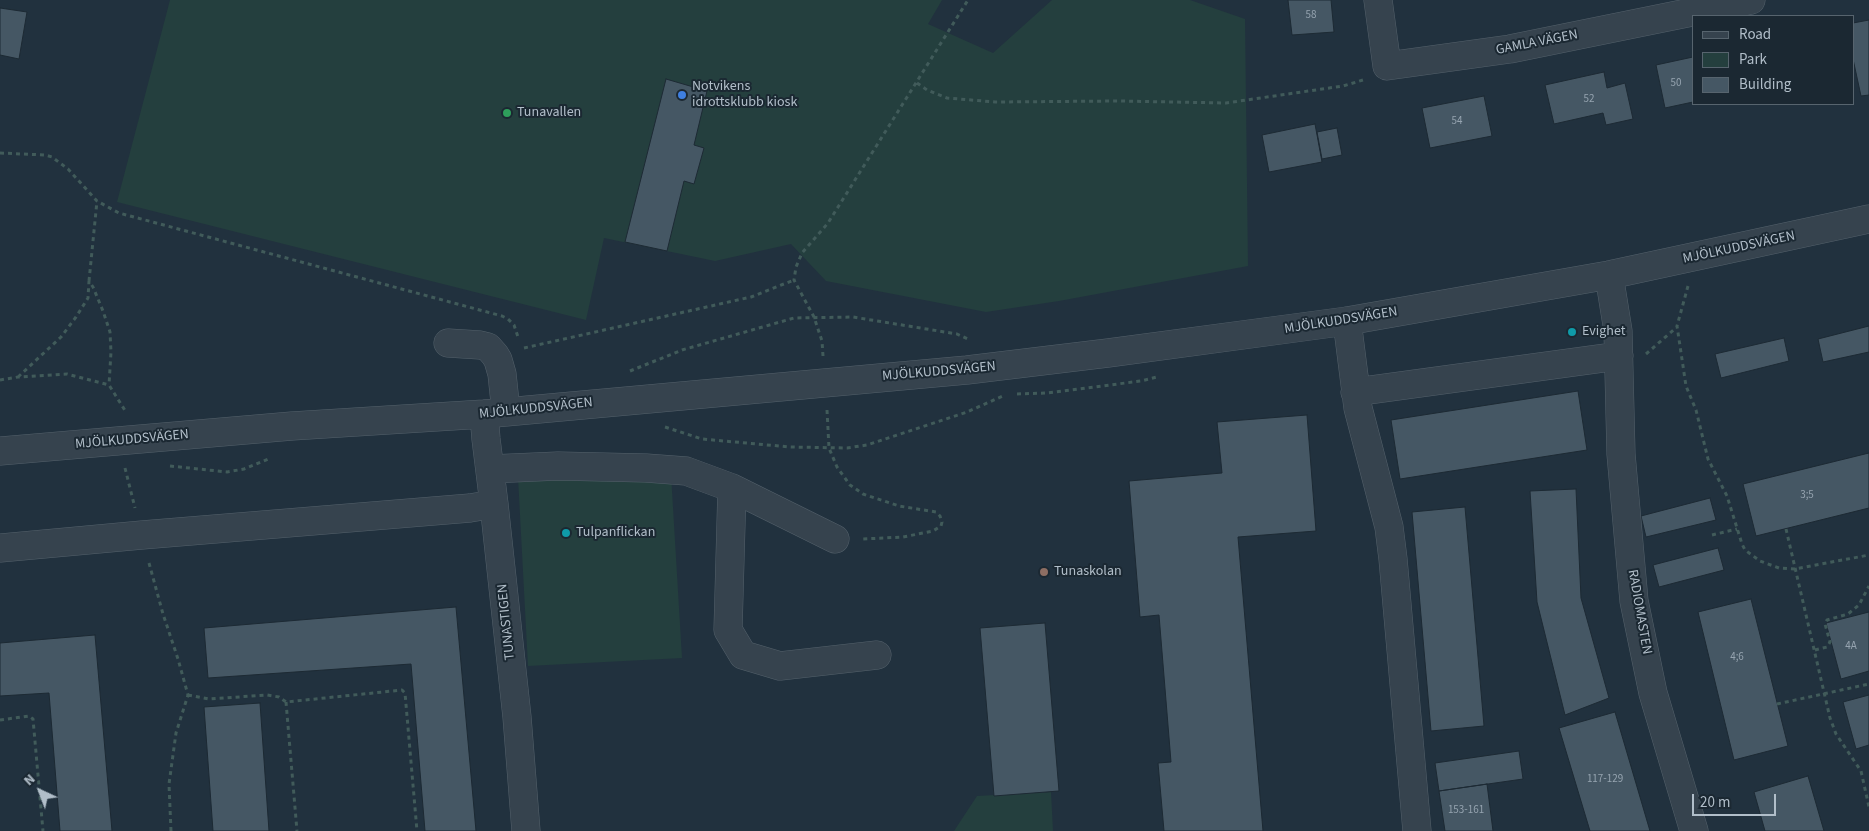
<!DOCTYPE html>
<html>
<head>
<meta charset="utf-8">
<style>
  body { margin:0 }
  #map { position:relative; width:1869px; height:831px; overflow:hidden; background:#21313e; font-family:"Source Sans 3",sans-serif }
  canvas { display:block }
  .legend { position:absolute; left:1692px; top:15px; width:162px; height:90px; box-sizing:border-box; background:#1b2832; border:1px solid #57646e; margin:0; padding:6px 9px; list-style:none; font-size:15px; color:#b1bec9 }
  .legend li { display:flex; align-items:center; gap:10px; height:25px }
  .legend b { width:25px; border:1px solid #57646e }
  .north { position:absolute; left:15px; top:766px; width:50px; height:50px; -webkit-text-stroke:4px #1b2832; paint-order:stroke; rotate:317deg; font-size:14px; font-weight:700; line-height:20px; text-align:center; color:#b1bec9 }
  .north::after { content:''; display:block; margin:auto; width:18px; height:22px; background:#b1bec9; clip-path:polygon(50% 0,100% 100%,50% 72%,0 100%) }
  .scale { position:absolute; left:1692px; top:794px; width:84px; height:22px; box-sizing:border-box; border:2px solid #b1bec9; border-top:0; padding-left:6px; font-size:15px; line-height:18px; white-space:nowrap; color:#b1bec9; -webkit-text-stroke:4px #1b2832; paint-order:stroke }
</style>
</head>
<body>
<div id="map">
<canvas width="1869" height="831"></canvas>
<ul class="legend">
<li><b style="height:6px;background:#36434e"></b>Road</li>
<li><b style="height:14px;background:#243f3e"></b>Park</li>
<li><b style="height:14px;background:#455764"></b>Building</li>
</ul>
<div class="north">N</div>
<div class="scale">20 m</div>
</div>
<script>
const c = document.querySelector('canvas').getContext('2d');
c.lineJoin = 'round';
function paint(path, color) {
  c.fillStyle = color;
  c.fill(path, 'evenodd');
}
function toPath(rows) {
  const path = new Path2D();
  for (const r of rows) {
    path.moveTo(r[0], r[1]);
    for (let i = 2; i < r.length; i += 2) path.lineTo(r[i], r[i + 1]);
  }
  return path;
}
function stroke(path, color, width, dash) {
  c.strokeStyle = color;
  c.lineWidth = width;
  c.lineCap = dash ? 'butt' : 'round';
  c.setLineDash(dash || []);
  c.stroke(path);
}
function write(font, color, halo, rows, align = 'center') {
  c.font = font + ' "Source Sans 3",sans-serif';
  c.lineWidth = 4;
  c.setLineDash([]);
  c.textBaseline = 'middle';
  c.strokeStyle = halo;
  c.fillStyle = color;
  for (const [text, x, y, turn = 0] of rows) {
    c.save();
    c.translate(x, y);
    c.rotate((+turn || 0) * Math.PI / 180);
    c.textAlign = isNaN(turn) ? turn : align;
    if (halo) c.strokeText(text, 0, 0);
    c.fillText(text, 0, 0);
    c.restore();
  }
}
const green = toPath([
  [170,0,942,0,928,24,993,53,1052,0,1190,0,1245,19,1248,266,1059,301,986,312,826,281,791,244,715,261,604,238,586,320,117,202],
  [671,474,682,658,528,666,518,477],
  [1051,792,1053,831,954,831,977,796]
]);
const building = toPath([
  [1288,0,1331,0,1334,32,1292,35,1288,0],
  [0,8,27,12,19,59,0,55,0,8],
  [1869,20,1869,95,1861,96,1853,59,1853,23,1869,20],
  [1693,57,1693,102,1665,108,1656,65,1693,57],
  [1604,72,1607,88,1625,83,1633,119,1606,125,1603,113,1554,124,1545,85,1604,72],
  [666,79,707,91,694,145,704,148,694,184,684,181,667,251,625,242,666,79],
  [1484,96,1492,136,1430,148,1422,108,1484,96],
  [1315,124,1322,162,1269,172,1262,135,1315,124],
  [1337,128,1342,155,1322,159,1317,132,1337,128],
  [1869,326,1869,352,1823,362,1818,339,1869,326],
  [1784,338,1789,361,1721,378,1715,354,1784,338],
  [1578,391,1587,450,1400,479,1391,420,1578,391],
  [1307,415,1316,531,1238,537,1263,831,1164,831,1158,763,1171,762,1159,615,1140,617,1129,481,1222,473,1217,422,1307,415],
  [1869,453,1869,508,1756,536,1743,484,1869,453],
  [1576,489,1581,598,1609,698,1565,715,1537,602,1530,491,1576,489],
  [1710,498,1716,520,1646,537,1641,516,1710,498],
  [1465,507,1484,726,1431,731,1412,512,1465,507],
  [1718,548,1724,570,1659,587,1653,565,1718,548],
  [1751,599,1788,746,1734,760,1698,612,1751,599],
  [456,607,476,831,425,831,411,664,208,678,204,628,456,607],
  [1869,612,1869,671,1841,679,1826,623,1869,612],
  [1045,623,1059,791,994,796,980,628,1045,623],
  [95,635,112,831,60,831,49,693,0,696,0,643,95,635],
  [1869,695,1869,745,1856,749,1843,702,1869,695],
  [260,703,269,831,213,831,204,707,260,703],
  [1615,712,1650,831,1590,831,1559,728,1615,712],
  [1519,751,1523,779,1439,791,1435,763,1519,751],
  [1808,776,1824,831,1765,831,1754,792,1808,776],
  [1487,784,1493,831,1445,831,1439,791,1487,784]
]);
const path = toPath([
  [917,83,927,90,947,98,995,102,1119,101,1226,103,1343,86,1363,80],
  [0,153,45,155,52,157,68,169,97,201,119,213,502,316,508,319,514,325,518,337],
  [89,281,97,201],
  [1688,286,1677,326,1686,386,1696,410,1708,459,1727,496,1742,544,1745,550,1760,561,1779,568,1795,569,1869,555],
  [524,348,751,297,794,280],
  [1646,354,1677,327],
  [823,356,822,341,814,317,794,280,796,267,802,253,828,223,968,0],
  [630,371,682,350,794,318,853,317,957,334,970,340],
  [18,377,61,337,76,317,88,298,89,281,93,287,103,311,110,332,111,352,109,385],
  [0,380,18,377,67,374,109,385,126,412],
  [1017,394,1047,393,1141,381,1157,377],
  [827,410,829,448,837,467,850,485,863,494,899,506,936,512,940,516,942,522,941,526,933,531,903,537,863,539],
  [665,427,702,439,790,447,847,448,867,445,967,412,1005,395],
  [170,466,227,472,244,469,271,458],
  [125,468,135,508],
  [1786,529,1830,718,1836,734,1861,771,1869,807],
  [1712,535,1737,529],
  [149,563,163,614,178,659,188,695,176,733,169,784,171,831],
  [1815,650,1827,647,1830,642,1825,624,1827,620,1848,614,1859,605,1869,586],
  [188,695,209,699,267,695,279,697,286,702,402,690,405,693,417,831],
  [286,702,297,831],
  [1777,704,1869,684],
  [0,720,29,716,33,719,43,831]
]);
const minor = toPath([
  [1378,0,1387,66,1510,49,1751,0],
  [1609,275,1618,331,1621,454,1634,601,1653,693,1694,831],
  [1347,321,1358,408,1389,527,1393,559,1417,831],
  [448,343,480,345,488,347,495,355,498,360,502,374,506,412],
  [1355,392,1619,356],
  [484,414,486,439,494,504,517,717,526,831],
  [0,451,292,426,484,414,967,370,1108,353,1347,321,1609,275,1869,219],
  [490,469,558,466,646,468,686,471,732,488,835,539],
  [732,488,728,630,743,655,780,666,877,655],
  [0,548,142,535,470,508,494,504]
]);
const markers = [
  [682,95,5,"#3f7fe0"],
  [507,113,5,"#2e9e5b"],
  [1572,332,5,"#0f9aa8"],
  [566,533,5,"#0f9aa8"],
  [1044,572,5,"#8d6e63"]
];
const numberNames = [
  ["58",1311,16],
  ["50",1676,84],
  ["52",1589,100],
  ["54",1457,122],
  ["3;5",1807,496],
  ["4A",1851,647],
  ["4;6",1737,658],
  ["117-129",1605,780],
  ["153-161",1466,811]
];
const streetNames = [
  ["GAMLA VÄGEN",1537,43,-11],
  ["MJÖLKUDDSVÄGEN",1739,248,-12],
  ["MJÖLKUDDSVÄGEN",1341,321,-9],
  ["MJÖLKUDDSVÄGEN",939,372,-5],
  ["MJÖLKUDDSVÄGEN",536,409,-6],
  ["MJÖLKUDDSVÄGEN",132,440,-5],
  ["RADIOMASTEN",1639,612,80],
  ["TUNASTIGEN",507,622,-96]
];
const poiNames = [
  ["Notvikens",692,87],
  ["idrottsklubb kiosk",692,103],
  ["Tunavallen",517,113],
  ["Evighet",1582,332],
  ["Tulpanflickan",576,533],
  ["Tunaskolan",1054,572]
];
paint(green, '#243f3e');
paint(building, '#455764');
stroke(building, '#1d2a34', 1);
stroke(minor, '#54616b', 29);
stroke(path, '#415b5a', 3, [4, 4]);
stroke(minor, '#36434e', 28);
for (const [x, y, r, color] of markers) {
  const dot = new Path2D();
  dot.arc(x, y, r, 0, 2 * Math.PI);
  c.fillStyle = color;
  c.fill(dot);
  stroke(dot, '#1b2832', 2);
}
write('11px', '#96a4b0', null, numberNames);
write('14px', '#b1bec9', '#1b2832', streetNames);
write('14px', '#b1bec9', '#1b2832', poiNames, 'left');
</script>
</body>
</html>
